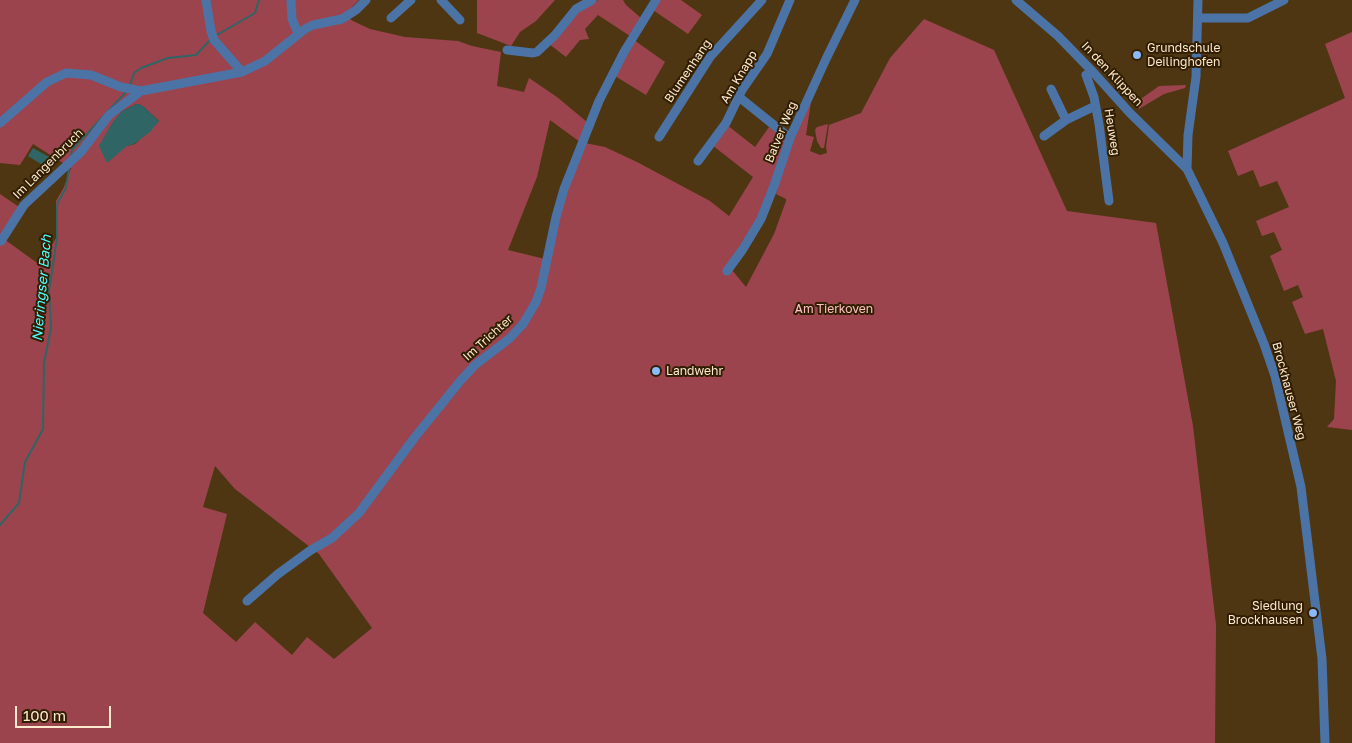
<!DOCTYPE html>
<html>
<head>
<meta charset="utf-8">
<style>
  body { margin:0 }
  #map { position:relative; width:1352px; height:743px; overflow:hidden; background:#4e3612; font-family:"Golos Text",sans-serif }
  canvas { display:block }
  .scale { position:absolute; left:15px; top:706px; width:96px; height:22px; box-sizing:border-box; border:2px solid #fde9ce; border-top:0; padding-left:6px; font-size:15px; line-height:18px; white-space:nowrap; color:#fde9ce; -webkit-text-stroke:4px #311e02; paint-order:stroke }
</style>
</head>
<body>
<div id="map">
<canvas width="1352" height="743"></canvas>
<div class="scale">100 m</div>
</div>
<script>
const c = document.querySelector('canvas').getContext('2d');
c.lineJoin = 'round';
function paint(path, color) {
  c.fillStyle = color;
  c.fill(path, 'evenodd');
}
function toPath(rows) {
  const path = new Path2D();
  for (const r of rows) {
    path.moveTo(r[0], r[1]);
    for (let i = 2; i < r.length; i += 2) path.lineTo(r[i], r[i + 1]);
  }
  return path;
}
function stroke(path, color, width, dash) {
  c.strokeStyle = color;
  c.lineWidth = width;
  c.lineCap = dash ? 'butt' : 'round';
  c.setLineDash(dash || []);
  c.stroke(path);
}
function write(font, color, halo, rows, align = 'center') {
  c.font = font + ' "Golos Text",sans-serif';
  c.lineWidth = 4;
  c.setLineDash([]);
  c.textBaseline = 'middle';
  c.strokeStyle = halo;
  c.fillStyle = color;
  for (const [text, x, y, turn = 0] of rows) {
    c.save();
    c.translate(x, y);
    c.rotate((+turn || 0) * Math.PI / 180);
    c.textAlign = isNaN(turn) ? turn : align;
    if (halo) c.strokeText(text, 0, 0);
    c.fillText(text, 0, 0);
    c.restore();
  }
}
const green = toPath([
  [0,0,359,0,344,15,353,21,370,29,405,37,458,41,472,46,501,52,497,86,524,92,529,78,557,97,587,122,580,142,550,120,537,177,508,250,545,259,560,191,585,143,605,147,637,162,710,201,729,216,753,177,712,145,727,125,755,147,769,127,789,139,766,215,749,247,732,270,746,287,774,234,786,201,786,199,776,194,792,138,809,102,811,102,806,135,814,137,810,151,820,155,827,153,826,147,829,125,861,113,890,58,924,19,994,50,1067,211,1156,223,1193,426,1216,625,1215,743,0,743,0,194,22,209,4,239,40,265,56,238,56,201,64,187,71,168,33,144,20,165,0,163],
  [136,104,139,104,144,107,159,121,135,144,127,146,121,112],
  [215,466,235,489,319,554,372,628,334,659,307,637,292,655,255,622,236,642,203,613,227,514,203,507],
  [477,0,555,0,536,21,520,32,511,46,477,33],
  [598,0,623,0,626,5,641,18,630,36,598,15,585,29,589,39,580,40,566,57,549,44,576,11],
  [656,0,681,0,702,15,688,34,653,10],
  [1352,32,1352,430,1327,427,1334,419,1336,381,1323,329,1305,334,1292,302,1303,297,1298,285,1284,291,1270,256,1282,250,1274,232,1262,236,1256,221,1289,207,1277,181,1260,187,1253,170,1238,176,1228,151,1345,98,1325,44],
  [634,40,665,62,646,95,615,76],
  [1186,85,1185,88,1164,94,1139,109,1137,105,1138,101,1159,86],
  [828,124,824,148,821,148,817,141,815,130,817,127]
]);
const water = toPath([
  [136,104,139,104,144,107,159,121,150,132,134,144,127,146,107,163,99,146,112,123,121,112],
  [33,148,49,157,44,166,28,156]
]);
const stream = toPath([
  [215,36,255,13,259,0],
  [130,85,134,73,141,68,168,58,196,55,211,39],
  [71,157,72,150,125,93],
  [0,525,19,503,25,462,43,429,44,363,51,328,49,291,57,238,57,206,58,202,66,188,69,169]
]);
const minor = toPath([
  [206,0,211,31,214,40,242,72],
  [291,0,292,19,298,33],
  [441,0,460,20],
  [1016,0,1058,36,1093,72,1129,112,1187,169],
  [1198,0,1196,77,1188,135,1187,169,1223,243,1264,344,1275,376,1301,487,1322,659,1325,743],
  [391,18,411,0],
  [1198,18,1248,18,1284,0],
  [507,50,533,53,537,52,555,35,576,9,592,0],
  [1093,72,1086,75,1094,97,1099,124,1109,201],
  [1051,89,1066,120,1095,106],
  [739,97,790,138],
  [0,123,47,82,66,73,91,75,121,87,141,91,242,72,265,61,305,29,313,25,342,19,356,10,366,0],
  [1044,136,1066,120],
  [659,137,710,57,762,0],
  [698,161,726,123,742,90,767,54,790,0],
  [1,241,24,205,81,152,109,115,141,91],
  [727,271,743,249,761,219,774,186,790,138,826,59,855,0],
  [247,601,278,574,311,550,332,538,359,513,415,437,461,380,475,365,510,338,523,324,536,302,541,288,556,217,564,189,599,101,624,52,656,0]
]);
const markers = [
  [1137,55,5,"#88bafc"],
  [656,371,5,"#88bafc"],
  [1313,613,5,"#88bafc"]
];
const poiNames = [
  ["Grundschule",1147,48],
  ["Deilinghofen",1147,62],
  ["Landwehr",666,371],
  ["Siedlung",1303,606,"right"],
  ["Brockhausen",1303,620,"right"]
];
const streetNames = [
  ["Blumenhang",688,71,-56],
  ["In den Klippen",1112,74,47],
  ["Am Knapp",739,77,-59],
  ["Balver Weg",781,132,-68],
  ["Heuweg",1112,132,81],
  ["Im Langenbruch",48,164,-45],
  ["Im Trichter",488,338,-42],
  ["Brockhauser Weg",1289,391,75]
];
const parkNames = [
  ["Am Tierkoven",834,309]
];
const waterNames = [
  ["Nieringser Bach",42,288,-85]
];
paint(green, '#9c444e');
paint(water, '#2f6564');
stroke(stream, '#2f6564', 2);
stroke(minor, '#4b73a5', 9);
for (const [x, y, r, color] of markers) {
  const dot = new Path2D();
  dot.arc(x, y, r, 0, 2 * Math.PI);
  c.fillStyle = color;
  c.fill(dot);
  stroke(dot, '#311e02', 2);
}
write('12px', '#fde9ce', '#311e02', poiNames, 'left');
write('12px', '#fde9ce', '#311e02', streetNames);
write('12px', '#fdc2c5', '#311e02', parkNames);
write('italic 14px', '#50fdfd', '#311e02', waterNames);
</script>
</body>
</html>
